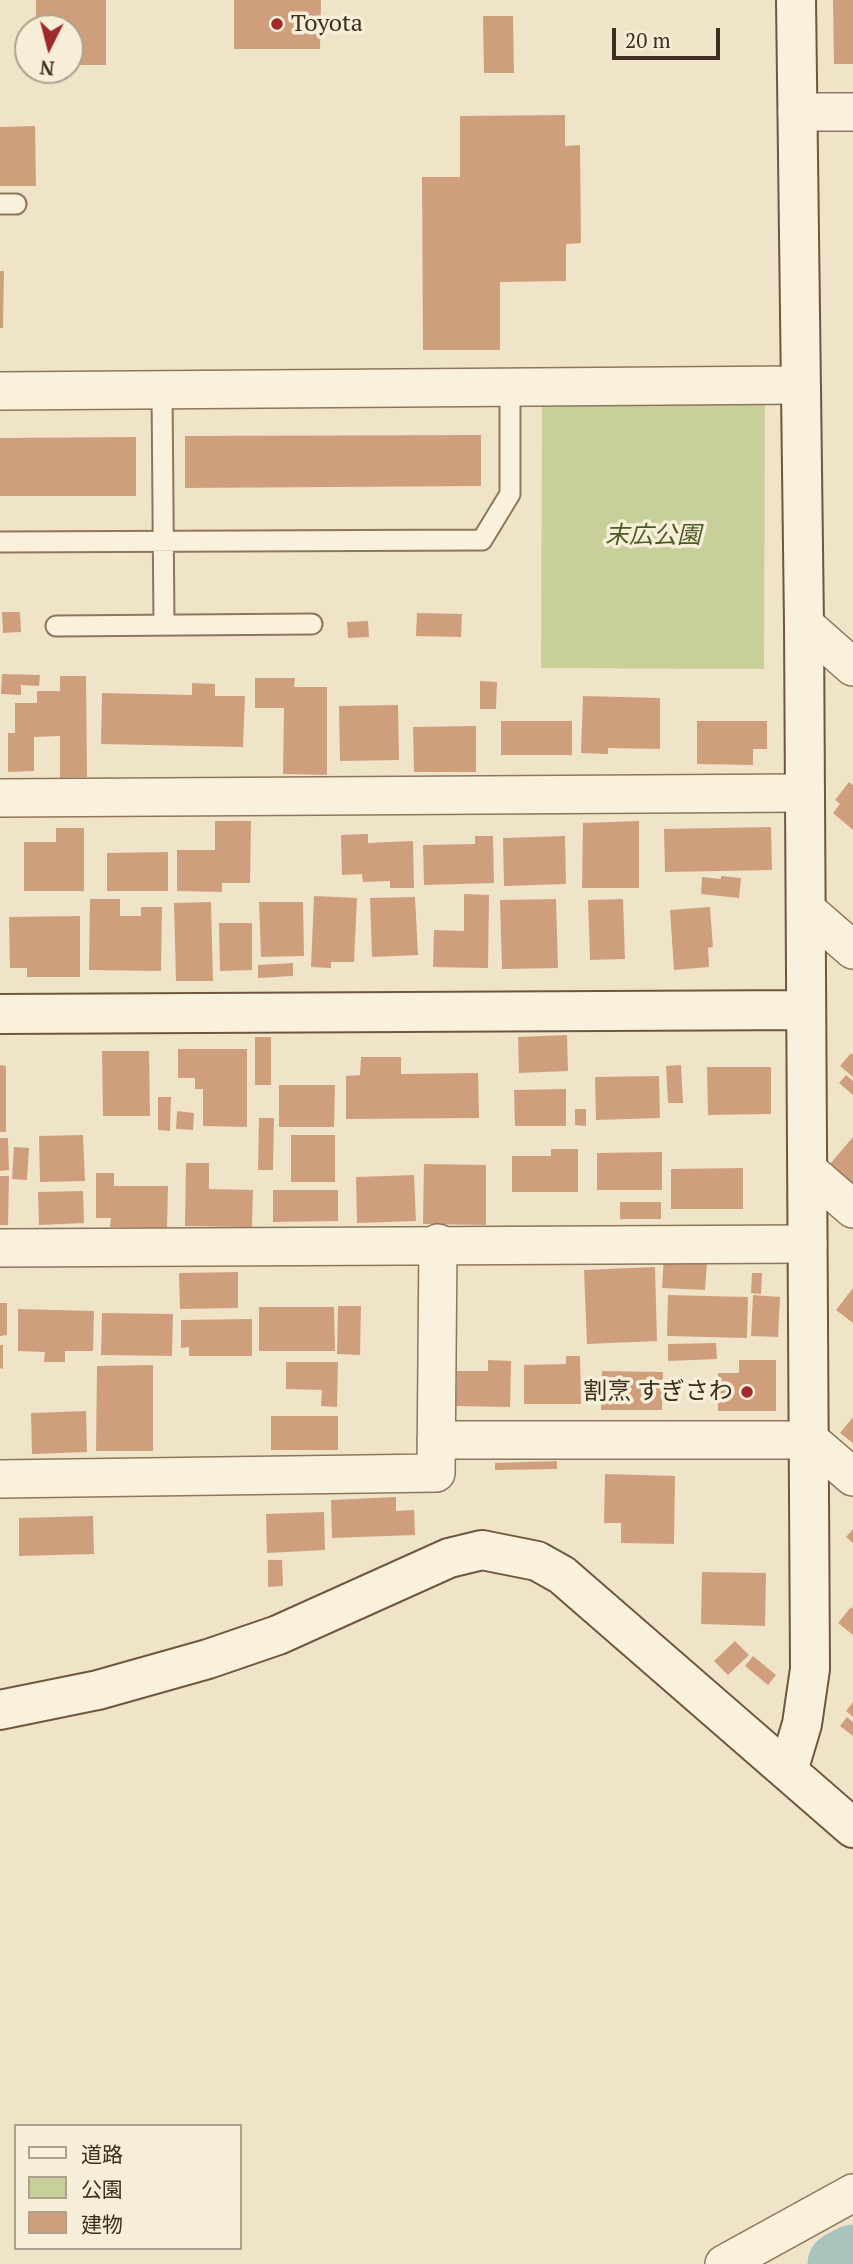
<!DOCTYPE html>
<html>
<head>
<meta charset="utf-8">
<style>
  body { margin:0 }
  #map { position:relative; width:853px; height:2264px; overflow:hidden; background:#f0e4c8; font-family:"PT Serif","Noto Sans JP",serif }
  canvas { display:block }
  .legend { position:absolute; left:14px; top:2124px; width:228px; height:126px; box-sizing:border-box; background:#f7eed8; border:2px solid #ada18e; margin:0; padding:9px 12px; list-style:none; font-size:21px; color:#3d2e20 }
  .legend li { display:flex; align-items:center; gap:14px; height:35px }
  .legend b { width:35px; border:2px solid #ada18e }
  .north { position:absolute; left:14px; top:14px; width:70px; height:70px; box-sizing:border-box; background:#f7eed8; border:2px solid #ada18e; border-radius:50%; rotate:186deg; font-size:19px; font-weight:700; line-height:28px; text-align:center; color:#3d2e20 }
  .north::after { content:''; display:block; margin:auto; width:24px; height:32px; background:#9e2a2b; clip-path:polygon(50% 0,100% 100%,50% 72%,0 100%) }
  .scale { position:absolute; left:612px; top:28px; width:108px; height:32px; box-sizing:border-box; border:4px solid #3d2e20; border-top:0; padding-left:9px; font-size:21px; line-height:24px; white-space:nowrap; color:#3d2e20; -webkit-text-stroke:5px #f7eed8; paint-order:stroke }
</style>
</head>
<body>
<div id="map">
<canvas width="853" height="2264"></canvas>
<ul class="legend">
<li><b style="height:9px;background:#faf1dc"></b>道路</li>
<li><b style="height:19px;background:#c9cf9b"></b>公園</li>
<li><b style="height:19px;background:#cf9f7d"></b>建物</li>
</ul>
<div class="north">N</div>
<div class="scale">20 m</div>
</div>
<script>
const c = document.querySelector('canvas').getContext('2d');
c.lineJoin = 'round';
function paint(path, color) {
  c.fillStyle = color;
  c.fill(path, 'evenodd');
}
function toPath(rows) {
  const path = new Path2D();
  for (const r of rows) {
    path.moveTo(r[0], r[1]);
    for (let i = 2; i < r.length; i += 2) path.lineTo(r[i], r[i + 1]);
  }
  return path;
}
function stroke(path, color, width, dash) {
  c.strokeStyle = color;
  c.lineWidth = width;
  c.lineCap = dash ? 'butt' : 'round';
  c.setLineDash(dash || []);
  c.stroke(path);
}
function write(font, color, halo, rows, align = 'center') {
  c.font = font + ' "PT Serif","Noto Sans JP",serif';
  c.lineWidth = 7;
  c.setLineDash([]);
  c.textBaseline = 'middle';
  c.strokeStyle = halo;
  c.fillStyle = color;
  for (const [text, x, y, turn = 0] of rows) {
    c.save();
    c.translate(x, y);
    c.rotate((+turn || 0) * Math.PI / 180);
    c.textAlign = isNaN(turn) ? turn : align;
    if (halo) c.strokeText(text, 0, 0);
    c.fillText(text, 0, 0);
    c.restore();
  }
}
const green = toPath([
  [542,403,765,404,764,669,541,668]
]);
const river = toPath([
  [840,2264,853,2257]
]);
const building = toPath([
  [36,0,106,0,106,65,70,65,70,28,36,28],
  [234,0,321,0,320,49,234,49],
  [833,0,853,0,853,64,834,64],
  [483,16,513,16,514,73,484,73],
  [565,115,565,146,580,145,581,243,566,244,566,281,500,282,500,350,423,350,422,177,460,177,460,116],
  [35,126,36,186,0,186,0,127],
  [0,271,4,271,3,328,0,328],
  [481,435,481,486,185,488,185,436],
  [136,437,136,496,0,496,0,438],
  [2,612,20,612,21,632,3,633],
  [417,613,462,614,461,637,416,636],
  [368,621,369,637,348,638,347,622],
  [2,674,40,675,39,686,21,685,21,695,1,694],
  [60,676,86,676,87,777,60,778,60,736,34,737,34,771,8,772,8,733,15,733,15,703,37,703,37,691,60,691],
  [255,678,295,678,294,687,327,687,327,775,283,774,284,708,255,708],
  [480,681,497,682,496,709,480,709],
  [192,683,215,684,215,696,245,696,243,747,101,744,102,693,192,695],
  [583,696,660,698,660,749,608,748,608,754,581,753],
  [398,705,399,760,340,761,339,706],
  [501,721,572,721,572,755,501,755],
  [697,721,767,721,767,749,753,749,753,765,697,764],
  [476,726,476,772,414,772,413,727],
  [849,782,853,785,853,830,833,813,840,804,835,800],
  [215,821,251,821,250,883,222,883,222,892,177,891,177,850,215,850],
  [639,821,639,888,582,888,583,823],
  [771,827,772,870,665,872,664,829],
  [56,828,84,828,84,891,24,891,24,842,56,842],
  [368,834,368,843,413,841,414,888,390,888,390,881,363,882,362,874,342,875,341,835],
  [475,836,493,836,494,883,424,885,423,845,475,844],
  [565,836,566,884,504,886,503,838],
  [168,852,168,891,107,891,107,853],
  [721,876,741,878,739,898,701,894,702,877,721,879],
  [464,894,489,895,488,968,433,967,434,930,464,931],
  [314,896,357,898,354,962,331,962,331,968,311,967],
  [415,897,418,955,372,957,370,898],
  [90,899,120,899,120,916,141,916,141,907,162,907,161,971,89,970],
  [556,899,558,968,502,969,500,900],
  [623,899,625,959,590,960,588,900],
  [211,902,213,981,176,981,174,903],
  [259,902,303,902,304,956,261,957],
  [710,907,713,947,708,948,709,967,674,970,670,910],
  [80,916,80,977,27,977,27,968,10,968,9,917],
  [219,923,252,923,252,970,220,971],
  [293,963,293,976,258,978,258,965],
  [567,1035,568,1071,519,1073,518,1037],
  [255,1037,271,1037,271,1085,255,1085],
  [178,1049,247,1049,247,1127,203,1126,203,1089,195,1089,195,1078,178,1078],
  [102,1051,149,1051,150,1116,103,1116],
  [851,1053,853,1055,853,1077,840,1066],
  [361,1057,401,1057,401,1074,478,1073,479,1118,346,1119,346,1076,360,1075],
  [0,1065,6,1066,6,1132,0,1132],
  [681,1065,683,1103,668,1103,666,1066],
  [707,1067,771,1067,771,1114,708,1115],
  [846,1075,853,1081,853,1095,839,1083],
  [659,1076,660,1118,596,1120,595,1077],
  [279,1085,335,1085,334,1127,279,1127],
  [566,1089,566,1126,515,1126,514,1090],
  [158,1097,171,1097,170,1131,158,1130],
  [575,1109,586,1109,586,1126,575,1125],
  [177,1111,194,1113,193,1130,176,1129],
  [259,1118,274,1118,273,1170,258,1170],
  [83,1135,85,1181,40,1182,39,1136],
  [291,1135,335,1135,335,1182,291,1182],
  [853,1137,853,1183,830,1164],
  [0,1138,8,1138,9,1170,0,1171],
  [14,1147,29,1148,27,1180,12,1179],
  [551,1149,578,1149,578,1192,512,1192,512,1156,551,1156],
  [662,1152,662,1190,597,1190,597,1153],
  [186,1163,209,1163,209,1189,253,1190,252,1227,185,1226],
  [424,1164,486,1165,486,1225,423,1224],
  [743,1168,743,1209,671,1209,671,1169],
  [96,1173,114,1173,114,1186,168,1186,167,1228,110,1227,111,1218,96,1218],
  [414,1175,416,1221,357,1223,356,1177],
  [0,1176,9,1176,8,1225,0,1225],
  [273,1190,338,1190,338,1221,273,1222],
  [83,1191,84,1223,39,1225,38,1192],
  [620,1202,661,1202,661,1219,620,1219],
  [664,1256,707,1263,705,1290,662,1288],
  [655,1267,657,1341,587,1344,584,1270],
  [238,1272,238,1308,180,1309,179,1273],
  [752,1273,762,1273,761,1294,751,1293],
  [853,1288,853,1323,836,1310],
  [668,1295,748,1297,747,1338,667,1336],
  [753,1295,780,1297,778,1337,751,1336],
  [0,1303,7,1303,7,1335,0,1336],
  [338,1306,361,1306,360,1355,337,1354],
  [259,1307,334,1307,335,1351,259,1351],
  [18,1309,94,1311,93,1351,65,1351,65,1362,44,1362,45,1352,18,1351],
  [102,1313,173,1314,172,1356,101,1355],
  [252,1319,252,1356,189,1356,189,1347,181,1348,181,1320],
  [716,1343,717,1359,668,1361,668,1344],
  [0,1345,3,1345,3,1369,0,1368],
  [566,1356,580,1356,581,1404,524,1404,524,1365,566,1364],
  [488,1360,511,1361,510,1407,456,1406,457,1371,488,1371],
  [739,1360,776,1360,776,1411,718,1411,718,1373,739,1373],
  [286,1362,338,1362,337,1407,321,1406,322,1390,286,1389],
  [153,1365,153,1451,96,1451,97,1366],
  [602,1371,663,1372,662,1410,601,1410],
  [86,1411,87,1452,32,1454,31,1413],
  [271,1416,338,1416,338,1450,271,1450],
  [853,1417,853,1443,840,1433],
  [557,1461,557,1469,495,1470,495,1463],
  [605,1474,675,1476,674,1544,621,1543,621,1523,604,1523],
  [396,1497,396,1511,414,1510,415,1535,332,1538,331,1500],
  [324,1512,325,1550,267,1553,266,1514],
  [93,1516,94,1554,19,1556,19,1518],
  [853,1529,853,1543,846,1537],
  [268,1560,282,1560,283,1586,268,1587],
  [702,1572,766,1573,765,1626,701,1624],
  [851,1607,853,1609,853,1635,838,1623],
  [735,1641,749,1655,728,1675,714,1661],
  [753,1656,776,1675,768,1685,745,1666],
  [853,1702,853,1717,846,1711],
  [847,1717,853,1722,853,1736,840,1726]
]);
const lane = toPath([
  [0,204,16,204],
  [162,390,164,625],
  [0,542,482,540,510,494,510,387],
  [56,626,312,624]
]);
const street = toPath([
  [797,112,853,112],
  [0,391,800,385],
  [804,624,853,667],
  [0,798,805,793],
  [807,910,853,950],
  [807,1169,853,1209],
  [0,1248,808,1244],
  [436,1440,810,1440,853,1477],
  [0,1479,436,1473,438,1243],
  [724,2264,853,2193]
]);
const secondary = toPath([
  [0,1014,806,1010],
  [0,1710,98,1690,208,1659,278,1635,449,1558,482,1550,537,1561,562,1575,853,1828],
  [788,1771,802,1724,810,1669,804,624,796,0]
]);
const markers = [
  [277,24,7,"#9e2a2b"],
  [747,1392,7,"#9e2a2b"]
];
const poiNames = [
  ["Toyota",291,24],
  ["割烹 すぎさわ",733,1392,"right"]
];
const parkNames = [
  ["末広公園",653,536]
];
paint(green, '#c9cf9b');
stroke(river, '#a9c4bc', 65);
paint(building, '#cf9f7d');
stroke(lane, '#8d765c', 23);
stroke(street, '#8d765c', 40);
stroke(secondary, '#6f573f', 42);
stroke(lane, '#faf1dc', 19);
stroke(street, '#faf1dc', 37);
stroke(secondary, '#faf1dc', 38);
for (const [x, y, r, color] of markers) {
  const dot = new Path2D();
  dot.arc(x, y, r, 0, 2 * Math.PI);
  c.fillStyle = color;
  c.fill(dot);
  stroke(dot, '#f7eed8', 2.5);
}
write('24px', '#3d2e20', '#f7eed8', poiNames, 'left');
write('italic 24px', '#4d5a26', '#f7eed8', parkNames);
</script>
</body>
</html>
